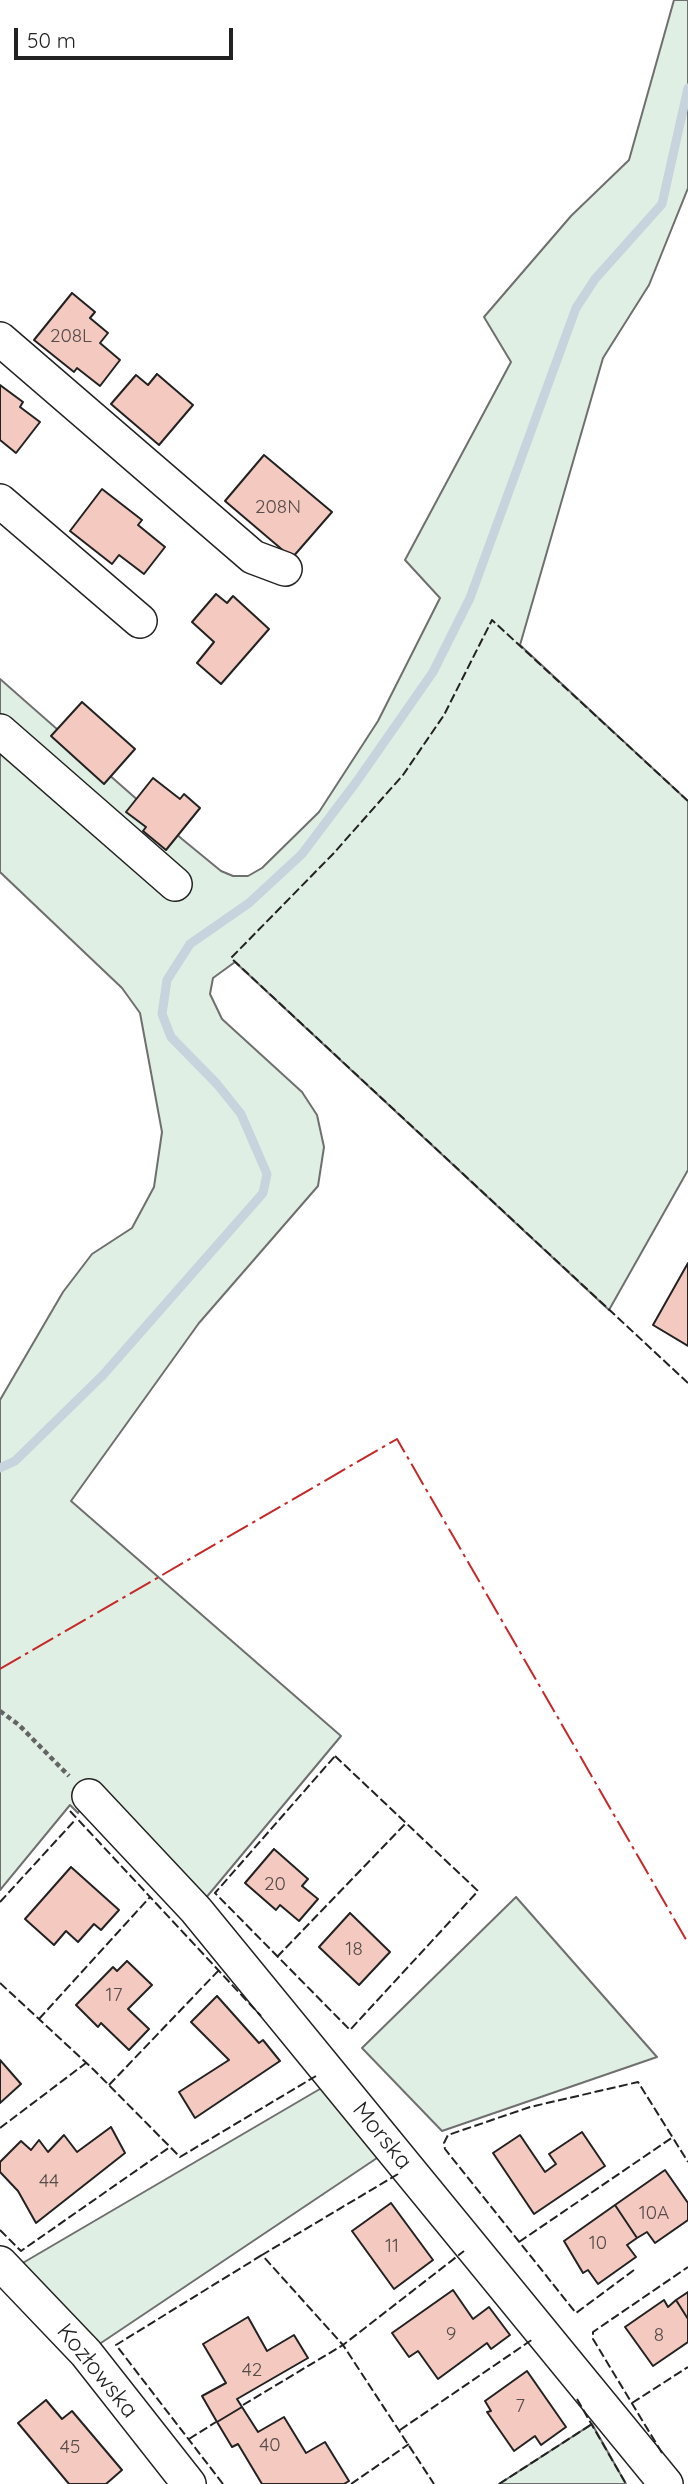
<!DOCTYPE html>
<html>
<head>
<meta charset="utf-8">
<style>
  body { margin:0 }
  #map { position:relative; width:688px; height:2484px; overflow:hidden; background:#fff; font-family:Quicksand,sans-serif }
  canvas { display:block }
  .scale { position:absolute; left:14px; top:28px; width:219px; height:32px; box-sizing:border-box; border:4px solid #222; border-top:0; padding-left:9px; font-size:21px; line-height:24px; white-space:nowrap; color:#222; -webkit-text-stroke:5px #fff; paint-order:stroke }
</style>
</head>
<body>
<div id="map">
<canvas width="688" height="2484"></canvas>
<div class="scale">50 m</div>
</div>
<script>
const c = document.querySelector('canvas').getContext('2d');
c.lineJoin = 'round';
function paint(path, color) {
  c.fillStyle = color;
  c.fill(path, 'evenodd');
}
function toPath(rows) {
  const path = new Path2D();
  for (const r of rows) {
    path.moveTo(r[0], r[1]);
    for (let i = 2; i < r.length; i += 2) path.lineTo(r[i], r[i + 1]);
  }
  return path;
}
function stroke(path, color, width, dash) {
  c.strokeStyle = color;
  c.lineWidth = width;
  c.lineCap = dash ? 'butt' : 'round';
  c.setLineDash(dash || []);
  c.stroke(path);
}
function write(font, color, halo, rows, align = 'center') {
  c.font = font + ' Quicksand,sans-serif';
  c.lineWidth = 5;
  c.setLineDash([]);
  c.textBaseline = 'middle';
  c.strokeStyle = halo;
  c.fillStyle = color;
  for (const [text, x, y, turn = 0] of rows) {
    c.save();
    c.translate(x, y);
    c.rotate((+turn || 0) * Math.PI / 180);
    c.textAlign = isNaN(turn) ? turn : align;
    if (halo) c.strokeText(text, 0, 0);
    c.fillText(text, 0, 0);
    c.restore();
  }
}
const green = toPath([
  [674,0,688,0,688,188,649,285,603,358,520,645,688,801,688,1170,609,1310,235,962,213,978,210,994,222,1019,302,1092,317,1115,324,1147,318,1186,199,1323,71,1501,341,1736,205,1899,89,1796,78,1813,70,1805,0,1890,0,1400,63,1292,92,1254,132,1228,154,1187,162,1132,140,1013,122,988,0,872,0,679,182,839,221,871,233,876,248,876,262,868,319,812,378,721,440,598,405,560,511,362,484,317,571,216,629,160,674,0],
  [516,1897,657,2057,442,2131,362,2048,516,1897],
  [325,2086,386,2152,86,2353,9,2271,325,2086],
  [592,2424,626,2484,499,2484,592,2424]
]);
const stream = toPath([
  [0,1468,15,1461,103,1375,263,1193,267,1174,241,1114,217,1084,171,1037,162,1014,167,980,190,944,249,903,302,854,357,781,433,672,470,598,576,308,595,279,662,204,688,88]
]);
const building = toPath([
  [72,293,95,312,90,318,108,333,100,343,120,360,100,386,77,368,74,372,34,340,72,293],
  [157,374,193,405,159,445,111,404,136,375,148,385,157,374],
  [0,385,23,402,20,407,40,422,16,453,0,440,0,385],
  [264,455,332,512,292,558,225,501,264,455],
  [102,489,142,520,138,525,165,547,144,574,119,555,112,564,70,531,102,489],
  [216,594,227,603,233,596,269,629,221,684,197,663,214,642,192,622,216,594],
  [82,702,135,749,104,784,51,736,82,702],
  [153,778,180,799,184,794,200,808,166,850,143,831,146,827,126,812,153,778],
  [688,1263,688,1346,653,1325,688,1263],
  [274,1849,308,1879,302,1886,318,1899,299,1921,280,1905,276,1910,245,1883,274,1849],
  [71,1867,119,1910,101,1930,94,1924,78,1942,66,1931,54,1945,25,1919,71,1867],
  [350,1913,390,1952,359,1985,319,1947,350,1913],
  [127,1961,152,1985,128,2009,149,2029,129,2050,101,2023,98,2027,76,2005,113,1967,117,1971,127,1961],
  [217,1996,259,2043,263,2040,280,2061,195,2118,179,2092,229,2060,191,2022,217,1996],
  [0,2060,21,2084,0,2103,0,2060],
  [111,2127,125,2153,36,2223,18,2191,0,2172,0,2162,21,2141,31,2150,39,2140,48,2152,64,2135,77,2152,111,2127],
  [582,2132,605,2166,534,2214,493,2153,520,2135,545,2172,556,2164,549,2154,582,2132],
  [665,2170,688,2203,688,2220,655,2243,647,2232,637,2238,615,2205,665,2170],
  [391,2203,433,2260,394,2289,352,2231,391,2203],
  [615,2205,637,2238,627,2245,636,2257,598,2284,588,2270,583,2273,564,2241,615,2205],
  [453,2290,473,2319,489,2307,510,2335,491,2349,487,2343,438,2379,418,2351,409,2357,392,2333,453,2290],
  [688,2292,688,2319,676,2300,688,2292],
  [664,2300,668,2307,676,2300,688,2319,688,2342,653,2366,625,2327,664,2300],
  [248,2317,267,2351,294,2335,308,2358,237,2399,242,2407,217,2422,202,2396,226,2383,203,2344,248,2317],
  [527,2371,566,2427,541,2445,535,2436,514,2451,487,2412,491,2411,485,2401,527,2371],
  [46,2400,62,2419,72,2411,122,2470,106,2484,69,2484,18,2423,46,2400],
  [242,2407,258,2432,284,2417,306,2453,325,2442,349,2481,344,2484,262,2484,238,2444,232,2447,217,2422,242,2407]
]);
const path = toPath([
  [0,1711,19,1725,69,1776]
]);
const minor = toPath([
  [0,339,253,557,285,569],
  [0,501,140,621],
  [0,731,175,884],
  [89,1796,196,1910,666,2484],
  [0,2263,86,2353,189,2484]
]);
const fence = toPath([
  [688,801,492,620,444,715,403,775,333,854,231,958,688,1383],
  [335,1756,478,1891,350,2030,215,1893,335,1756],
  [70,1811,261,2016],
  [0,1902,76,1819],
  [277,1957,406,1823],
  [0,1983,94,2070,180,2157,316,2076],
  [39,2019,150,1897],
  [109,2085,219,1970],
  [0,2128,86,2063],
  [398,2174,262,2255,343,2345,434,2484],
  [0,2230,21,2251,170,2147],
  [519,2242,673,2137],
  [634,2270,576,2313,445,2149,444,2143,448,2135,530,2107,638,2082,688,2162],
  [577,2399,626,2484],
  [632,2403,688,2367],
  [243,2405,343,2345,464,2251],
  [400,2430,533,2339],
  [189,2439,216,2422],
  [662,2453,593,2339,593,2332,688,2267],
  [223,2484,116,2345,262,2255],
  [351,2484,409,2444],
  [499,2484,592,2424]
]);
const power = toPath([
  [0,1669,397,1439,688,1943]
]);
const numberNames = [
  ["208L",71,336],
  ["208N",278,507],
  ["20",275,1884],
  ["18",354,1949],
  ["17",114,1995],
  ["44",49,2181],
  ["10A",654,2213],
  ["10",598,2243],
  ["11",392,2246],
  ["9",451,2334],
  ["8",659,2335],
  ["42",252,2370],
  ["7",520,2406],
  ["40",270,2445],
  ["45",70,2447]
];
const streetNames = [
  ["Morska",382,2136,51],
  ["Kozłowska",97,2371,51]
];
paint(green, '#e0efe3');
stroke(green, '#6f6f6f', 2);
stroke(stream, '#c7d3dd', 9);
paint(building, '#f3c9c0');
stroke(building, '#222', 2);
stroke(minor, '#222', 36);
stroke(path, '#646464', 4.5, [5, 3.5]);
stroke(minor, '#fff', 33);
stroke(fence, '#222', 2, [9, 3.5]);
stroke(power, '#c62828', 2, [24, 5, 3.5, 5]);
write('19px', '#564c4a', null, numberNames);
write('23px', '#222', '#fff', streetNames);
</script>
</body>
</html>
